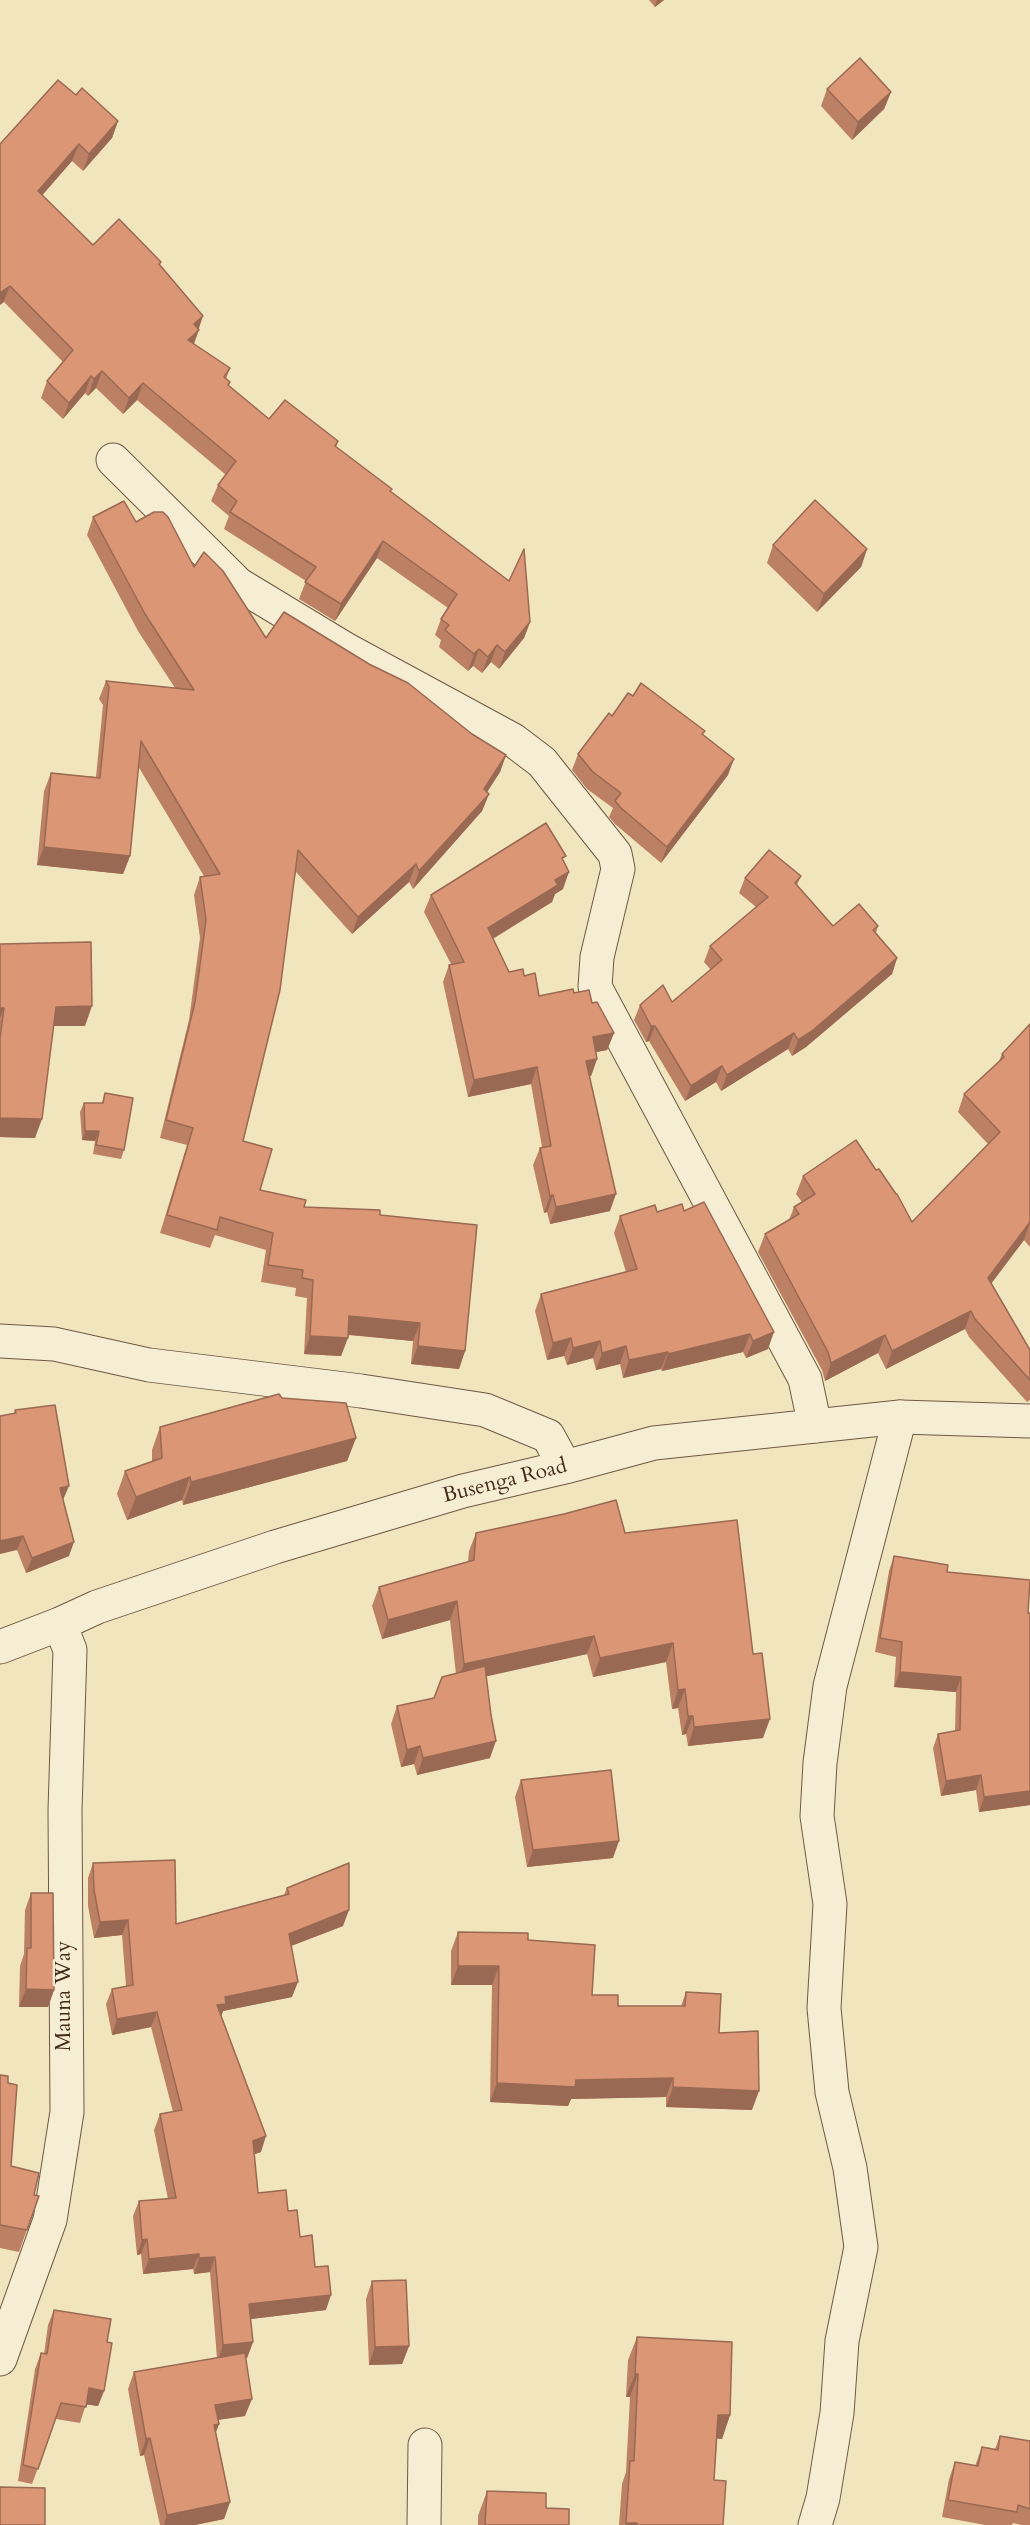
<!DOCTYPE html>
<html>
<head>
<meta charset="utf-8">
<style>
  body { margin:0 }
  canvas { display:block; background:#f1e5bd }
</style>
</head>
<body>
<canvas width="1030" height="2525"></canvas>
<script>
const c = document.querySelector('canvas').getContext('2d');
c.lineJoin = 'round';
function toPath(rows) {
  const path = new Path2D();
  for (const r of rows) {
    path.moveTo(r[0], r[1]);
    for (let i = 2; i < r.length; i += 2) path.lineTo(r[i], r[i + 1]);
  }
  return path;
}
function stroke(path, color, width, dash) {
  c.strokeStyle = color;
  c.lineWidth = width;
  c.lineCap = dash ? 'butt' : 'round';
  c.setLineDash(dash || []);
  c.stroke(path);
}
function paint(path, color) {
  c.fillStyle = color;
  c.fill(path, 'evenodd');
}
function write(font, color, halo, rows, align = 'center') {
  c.font = font + ' Cardo,serif';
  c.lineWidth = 4.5;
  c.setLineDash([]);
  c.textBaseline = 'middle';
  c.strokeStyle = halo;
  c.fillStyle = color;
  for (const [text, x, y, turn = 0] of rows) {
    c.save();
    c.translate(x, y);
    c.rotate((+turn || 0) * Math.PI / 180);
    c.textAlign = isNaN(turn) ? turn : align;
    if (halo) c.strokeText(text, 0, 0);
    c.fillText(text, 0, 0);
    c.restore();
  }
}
const minor = toPath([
  [113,460,238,584,347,650,513,740,542,762,615,854,618,869,597,957,595,987,805,1379,815,1426],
  [0,2359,50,2220,67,2112,65,1810,70,1650,60,1624],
  [424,2525,425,2445],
  [815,2525,823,2498,837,2413,842,2341,861,2247,850,2168,832,2092,824,2008,830,1904,817,1816,820,1763,830,1686,900,1417]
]);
const tertiary = toPath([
  [0,1341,54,1344,149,1365,361,1391,485,1410,548,1436,565,1467],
  [0,1647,60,1624,97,1607,275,1547,463,1491,565,1467,654,1443,900,1417,1030,1421]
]);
const wall = toPath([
  [649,0,664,0,655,7],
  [827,89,891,92,884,109,852,140,821,106],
  [76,95,118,121,112,138,83,171,72,161,42,195,93,245,161,262,160,265,199,330,194,344,230,368,226,379,229,386,269,419,338,441,336,447,391,492,530,622,524,638,499,669,491,662,482,673,473,666,468,671,439,647,441,640,435,635,441,619,448,608,377,558,335,621,299,599,306,581,224,529,229,516,211,501,218,485,226,475,137,400,123,414,96,388,88,396,85,393,63,419,41,398,47,381,63,362,4,302],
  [93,517,136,522,194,567,266,638,472,734,506,755,500,772,487,792,489,794,482,811,413,889,409,882,352,934,296,872,243,1141,260,1190,304,1207,380,1215,465,1351,459,1369,411,1364,413,1341,348,1335,341,1356,304,1354,307,1298,295,1296,296,1288,261,1282,266,1250,215,1235,210,1248,160,1233,187,1145,160,1138,189,1020,200,938,194,895,200,877,204,876,138,766,130,856,123,874,37,865,44,791,51,773,96,777,103,705,99,699,106,681,175,688,138,631,87,535],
  [773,545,867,549,861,567,817,612,767,563],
  [612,716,703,735,728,775,661,863,615,824,609,817,613,808,587,789,572,770,578,754],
  [564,862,563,889,555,894,552,902,493,939,509,972,524,976,539,996,574,993,592,1003,614,1033,607,1050,596,1052,597,1059,591,1076,589,1076,610,1211,550,1224,547,1212,544,1213,533,1165,540,1148,542,1147,531,1084,468,1097,443,982,449,965,451,964,424,912,431,895],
  [801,876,797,885,833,926,878,926,876,933,897,958,892,974,806,1047,792,1056,788,1049,721,1091,716,1082,685,1101,649,1041,646,1042,634,1020,640,1005,672,1002,711,970,704,962,710,946,756,907,739,893,745,878],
  [0,944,85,1026,53,1026,35,1138,0,1137],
  [1030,1024,1030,1247,1024,1240,991,1283,1030,1350,1030,1400,1027,1402,969,1337,965,1329,886,1369,878,1353,825,1381,822,1370,758,1252,765,1234,789,1220,794,1207,802,1202,796,1194,803,1176,912,1222,988,1144,958,1112,964,1094,999,1061,1002,1054],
  [105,1093,124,1150,121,1159,93,1154,95,1141,82,1140,80,1112,84,1103,102,1103],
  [684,1211,768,1349,746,1358,743,1352,662,1371,661,1369,623,1378,620,1364,596,1370,593,1358,567,1365,564,1356,547,1360,535,1311,541,1294,626,1272,614,1233,620,1216,657,1212],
  [282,1398,356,1438,347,1461,183,1505,182,1500,127,1520,117,1494,125,1471,152,1461,152,1450,160,1427],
  [15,1410,63,1500,69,1556,26,1573,17,1550,14,1413],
  [476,1533,625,1533,763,1738,688,1746,686,1734,682,1735,678,1708,672,1709,666,1662,593,1677,587,1654,486,1676,490,1758,417,1775,414,1764,401,1767,391,1724,397,1706,434,1698,456,1674,450,1620,382,1639,372,1606,379,1587,468,1562,469,1551],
  [894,1556,947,1572,1028,1613,1030,1805,979,1812,976,1790,941,1796,933,1748,938,1734,955,1731,956,1692,894,1687,896,1657,875,1652,889,1571],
  [521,1780,613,1858,527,1867,515,1797],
  [93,1863,176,1924,284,1895,287,1888,343,1926,291,1946,292,1997,223,2011,221,2017,261,2152,254,2154,258,2193,288,2211,315,2267,326,2310,250,2319,253,2342,247,2358,246,2358,245,2416,218,2420,219,2424,216,2432,230,2502,224,2519,195,2525,160,2525,144,2455,140,2456,128,2389,134,2372,217,2358,210,2272,194,2274,193,2269,143,2274,141,2254,137,2255,133,2216,139,2201,168,2199,154,2130,160,2114,173,2112,151,2027,112,2035,106,2004,112,1989,126,1986,122,1935,94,1938,88,1906,88,1878],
  [31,1893,54,1990,48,2007,19,2007,20,1966,24,1954,25,1910],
  [458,1932,528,1940,592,1995,618,2006,681,2006,686,1992,719,2033,752,2110,666,2107,666,2097,571,2099,568,2106,490,2102,492,1985,451,1985,451,1951],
  [0,2075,8,2083,11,2166,34,2195,39,2196,19,2252,0,2248],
  [372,2281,409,2346,402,2364,369,2365,366,2299],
  [54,2310,107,2342,104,2391,98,2406,86,2404,80,2423,56,2419,32,2484,18,2481,35,2369,41,2353,44,2354,48,2325],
  [637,2337,730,2415,722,2439,717,2438,714,2480,723,2525,619,2525,622,2484,626,2472,630,2397,626,2397,628,2360],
  [1000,2436,1030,2441,1030,2525,1021,2525,1013,2523,1012,2525,985,2525,942,2517,949,2479,955,2462,975,2466,982,2447,995,2449],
  [487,2491,546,2508,569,2525,478,2525,478,2516]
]);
const shadedWall = toPath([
  [657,0,664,0,655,7],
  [891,92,884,109,852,140,858,122],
  [118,121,112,138,83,171,89,154],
  [79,144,72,161,32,207,38,191],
  [10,286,4,302,0,305,0,293],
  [203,316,193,346,182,357,194,324],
  [102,371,96,388,88,396,94,379],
  [91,376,85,393,63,419,69,403],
  [143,383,137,400,123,414,129,398],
  [383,541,377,558,335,621,341,604],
  [867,549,861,567,817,612,824,594],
  [530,622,524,638,499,669,505,652],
  [497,645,491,662,482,673,488,657],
  [479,649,473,666,468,671,474,654],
  [506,755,500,772,480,803,489,794,482,811,413,889,419,871,484,789],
  [734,759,728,775,661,863,667,847],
  [44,847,130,856,123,874,37,865],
  [416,864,409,882,352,934,358,917],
  [569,872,563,889,555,894,552,902,482,945,488,928,555,880],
  [897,958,892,974,806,1047,792,1056,798,1040],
  [92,1006,85,1026,49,1026,56,1007],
  [0,1008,4,1008,0,1018],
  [651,1026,655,1026,649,1041,646,1042],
  [614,1033,607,1050,587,1054,593,1037],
  [794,1033,788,1049,721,1091,727,1075],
  [597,1059,591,1076,579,1078,586,1061],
  [722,1066,716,1082,685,1101,691,1086],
  [537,1067,531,1084,468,1097,474,1080],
  [0,1118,42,1119,35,1138,0,1137],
  [85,1131,99,1131,95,1141,82,1140],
  [616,1194,610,1211,550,1224,556,1207],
  [553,1195,547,1212,544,1213,550,1196],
  [1030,1222,1024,1240,982,1296,988,1278],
  [971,1311,965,1329,886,1369,892,1351],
  [349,1316,420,1323,413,1341,342,1334],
  [774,1332,768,1349,746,1358,753,1341],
  [750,1334,743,1352,662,1371,668,1354],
  [885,1335,878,1353,825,1381,831,1363],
  [310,1336,348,1338,341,1356,304,1354],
  [571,1338,564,1356,547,1360,553,1343],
  [600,1341,593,1358,567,1365,573,1348],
  [418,1346,465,1351,459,1369,411,1364],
  [626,1346,620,1364,596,1370,602,1353],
  [668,1352,661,1369,623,1378,629,1360],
  [356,1438,347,1461,183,1505,191,1482],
  [190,1477,182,1500,127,1520,136,1497],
  [69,1486,63,1500,60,1488],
  [23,1536,17,1550,0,1554,0,1541],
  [74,1542,69,1556,26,1573,32,1558],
  [457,1601,450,1620,382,1639,388,1620],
  [594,1636,587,1654,457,1683,464,1664],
  [673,1643,666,1662,593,1677,600,1658],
  [900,1672,961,1677,956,1692,894,1687],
  [685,1689,678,1708,672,1709,678,1690],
  [688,1716,693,1716,686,1734,682,1735],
  [770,1719,763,1738,688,1746,694,1727],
  [496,1741,490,1758,417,1775,423,1758],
  [420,1746,414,1764,401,1767,407,1750],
  [981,1775,976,1790,941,1796,946,1781],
  [1030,1791,1030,1805,979,1812,984,1797],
  [619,1841,613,1858,527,1867,533,1850],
  [349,1910,343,1926,283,1949,289,1934],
  [128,1920,122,1935,94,1938,100,1922],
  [458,1966,499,1966,492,1985,451,1985],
  [298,1982,292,1997,223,2011,220,2019,217,2005,225,1997],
  [26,1989,54,1990,48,2007,19,2007],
  [157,2012,151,2027,112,2035,117,2019],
  [673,2078,666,2097,571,2099,568,2106,490,2102,497,2083,576,2080],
  [673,2087,759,2091,752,2110,666,2107],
  [266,2136,261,2152,247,2157,253,2141],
  [147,2239,141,2254,137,2255,142,2240],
  [199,2254,193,2269,143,2274,149,2259],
  [215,2257,210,2272,194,2274,199,2258],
  [331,2295,326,2310,243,2320,249,2304],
  [253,2342,247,2358,218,2360,223,2345],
  [409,2346,402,2364,369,2365,375,2347],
  [635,2374,638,2374,630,2397,626,2397],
  [89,2388,104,2391,98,2406,83,2404],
  [252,2399,245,2416,209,2421,215,2405],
  [718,2415,730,2415,722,2439,710,2438],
  [219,2424,213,2440,214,2425],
  [150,2438,144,2455,140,2456,146,2439],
  [230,2502,224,2519,195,2525,164,2525,167,2515],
  [626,2523,637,2523,636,2525,625,2525]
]);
const building = toPath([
  [860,58,891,92,858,122,827,89,860,58],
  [58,80,76,95,82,88,118,121,89,154,79,144,38,191,93,245,119,219,161,262,159,264,203,316,194,324,199,330,188,340,230,368,224,377,230,382,228,385,269,419,285,400,338,441,335,446,392,489,390,491,509,581,524,549,530,622,505,652,497,645,488,657,479,649,474,654,445,630,449,625,441,619,457,594,383,541,341,604,305,582,316,567,230,512,237,501,218,485,236,461,143,383,129,398,102,371,94,379,91,376,69,403,47,381,73,350,10,286,0,293,0,144,58,80],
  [815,500,867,549,824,594,773,545,815,500],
  [124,501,136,522,154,512,163,512,168,517,194,567,204,552,223,571,266,638,284,612,369,664,408,683,472,734,506,755,484,789,489,794,419,871,416,864,358,917,298,850,280,990,243,1141,272,1149,260,1190,306,1200,304,1207,380,1210,380,1215,477,1225,465,1351,418,1346,420,1323,349,1316,348,1338,310,1336,313,1280,302,1278,303,1270,268,1265,273,1233,220,1217,217,1230,167,1215,193,1128,166,1120,195,1002,206,920,200,877,220,874,141,741,130,856,44,847,51,773,100,778,109,687,106,681,194,690,145,614,93,517,124,501],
  [641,683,705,731,702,734,734,759,667,847,621,808,615,801,621,793,593,772,578,754,609,713,612,716,628,693,633,696,641,683],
  [546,823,566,856,562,858,569,872,555,880,558,885,488,928,509,972,523,969,524,976,535,973,539,996,573,989,574,993,589,990,592,1003,597,1002,614,1033,593,1037,597,1059,586,1061,616,1194,556,1207,553,1195,550,1196,540,1148,551,1146,537,1067,474,1080,449,965,464,962,431,895,546,823],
  [769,850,801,876,795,883,833,926,859,904,878,926,873,930,897,958,812,1031,798,1040,794,1033,727,1075,722,1066,691,1086,655,1026,651,1026,640,1005,663,985,672,1002,722,960,710,946,768,897,745,878,769,850],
  [91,942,92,1006,56,1007,42,1119,0,1118,0,1038,4,1008,0,1008,0,944,91,942],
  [1030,1024,1030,1222,988,1278,1030,1350,1030,1380,975,1319,971,1311,892,1351,885,1335,831,1363,828,1352,765,1234,799,1214,794,1207,815,1194,803,1176,856,1140,876,1170,879,1169,896,1194,897,1194,912,1222,1000,1132,964,1094,1004,1057,1002,1054,1030,1024],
  [105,1093,133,1098,124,1150,96,1145,99,1131,85,1131,84,1103,103,1103,105,1093],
  [704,1202,774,1332,753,1341,750,1334,668,1354,668,1352,629,1360,626,1346,602,1353,600,1341,573,1348,571,1338,553,1343,541,1294,637,1269,620,1216,655,1205,657,1212,682,1204,684,1211,704,1202],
  [279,1394,282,1398,346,1403,356,1438,191,1482,190,1477,136,1497,125,1471,162,1458,160,1427,279,1394],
  [55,1405,69,1486,60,1488,74,1542,32,1558,23,1536,0,1541,0,1416,16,1413,15,1410,55,1405],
  [616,1500,625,1533,737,1520,753,1654,762,1653,770,1719,694,1727,693,1716,688,1716,685,1689,678,1690,673,1643,600,1658,594,1636,464,1664,457,1601,388,1620,379,1587,474,1560,476,1533,564,1514,616,1500],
  [894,1556,948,1565,947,1572,1030,1580,1028,1613,1030,1613,1030,1791,984,1797,981,1775,946,1781,938,1734,960,1730,961,1677,900,1672,902,1642,880,1638,894,1556],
  [485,1666,491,1715,496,1741,423,1758,420,1746,407,1750,397,1706,434,1698,442,1677,485,1666],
  [611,1770,619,1841,533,1850,521,1780,611,1770],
  [175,1860,176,1924,289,1894,287,1888,349,1863,349,1910,289,1934,298,1982,225,1997,226,2004,217,2005,266,2136,253,2141,258,2193,286,2190,288,2211,297,2210,300,2237,312,2235,315,2267,328,2266,331,2295,249,2304,253,2342,223,2345,215,2257,199,2258,199,2254,149,2259,147,2239,142,2240,139,2201,176,2198,160,2114,182,2110,157,2012,117,2019,112,1989,133,1985,128,1920,100,1922,94,1890,93,1863,175,1860],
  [31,1893,53,1893,54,1990,26,1989,27,1948,31,1948,31,1893],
  [458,1932,528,1933,528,1940,595,1945,592,1995,618,1995,618,2006,685,2006,686,1992,721,1994,719,2033,758,2031,759,2091,673,2087,673,2078,576,2080,575,2087,497,2083,499,1966,458,1966,458,1932],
  [0,2075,8,2076,8,2083,17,2085,11,2166,39,2173,34,2195,39,2196,27,2230,0,2225,0,2075],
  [406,2280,409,2346,375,2347,372,2281,406,2280],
  [54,2310,111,2319,107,2342,112,2343,104,2391,89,2388,86,2407,61,2403,38,2469,23,2465,41,2353,47,2354,54,2310],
  [637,2337,732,2342,730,2415,718,2415,714,2480,726,2481,723,2525,637,2525,637,2523,626,2523,630,2461,634,2461,638,2374,635,2374,637,2337],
  [245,2353,252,2399,215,2405,219,2424,214,2425,230,2502,167,2515,150,2438,146,2439,134,2372,245,2353],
  [1000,2436,1030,2441,1030,2509,1018,2505,1017,2512,948,2500,955,2462,978,2466,982,2447,998,2450,1000,2436],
  [0,2487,45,2488,45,2525,0,2525,0,2487],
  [487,2491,546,2493,546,2508,569,2509,569,2525,485,2525,487,2491]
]);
const streetNames = [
  ["Busenga Road",505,1482,-14],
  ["Mauna Way",65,1996,-90]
];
stroke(minor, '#6f5845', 35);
stroke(tertiary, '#6f5845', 35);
stroke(minor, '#f6eed4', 33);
stroke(tertiary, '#f6eed4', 33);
paint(wall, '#bc8165');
paint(shadedWall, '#996953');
paint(building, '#db9676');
stroke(building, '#996953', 1.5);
write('21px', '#44291d', '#f6eed4', streetNames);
</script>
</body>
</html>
